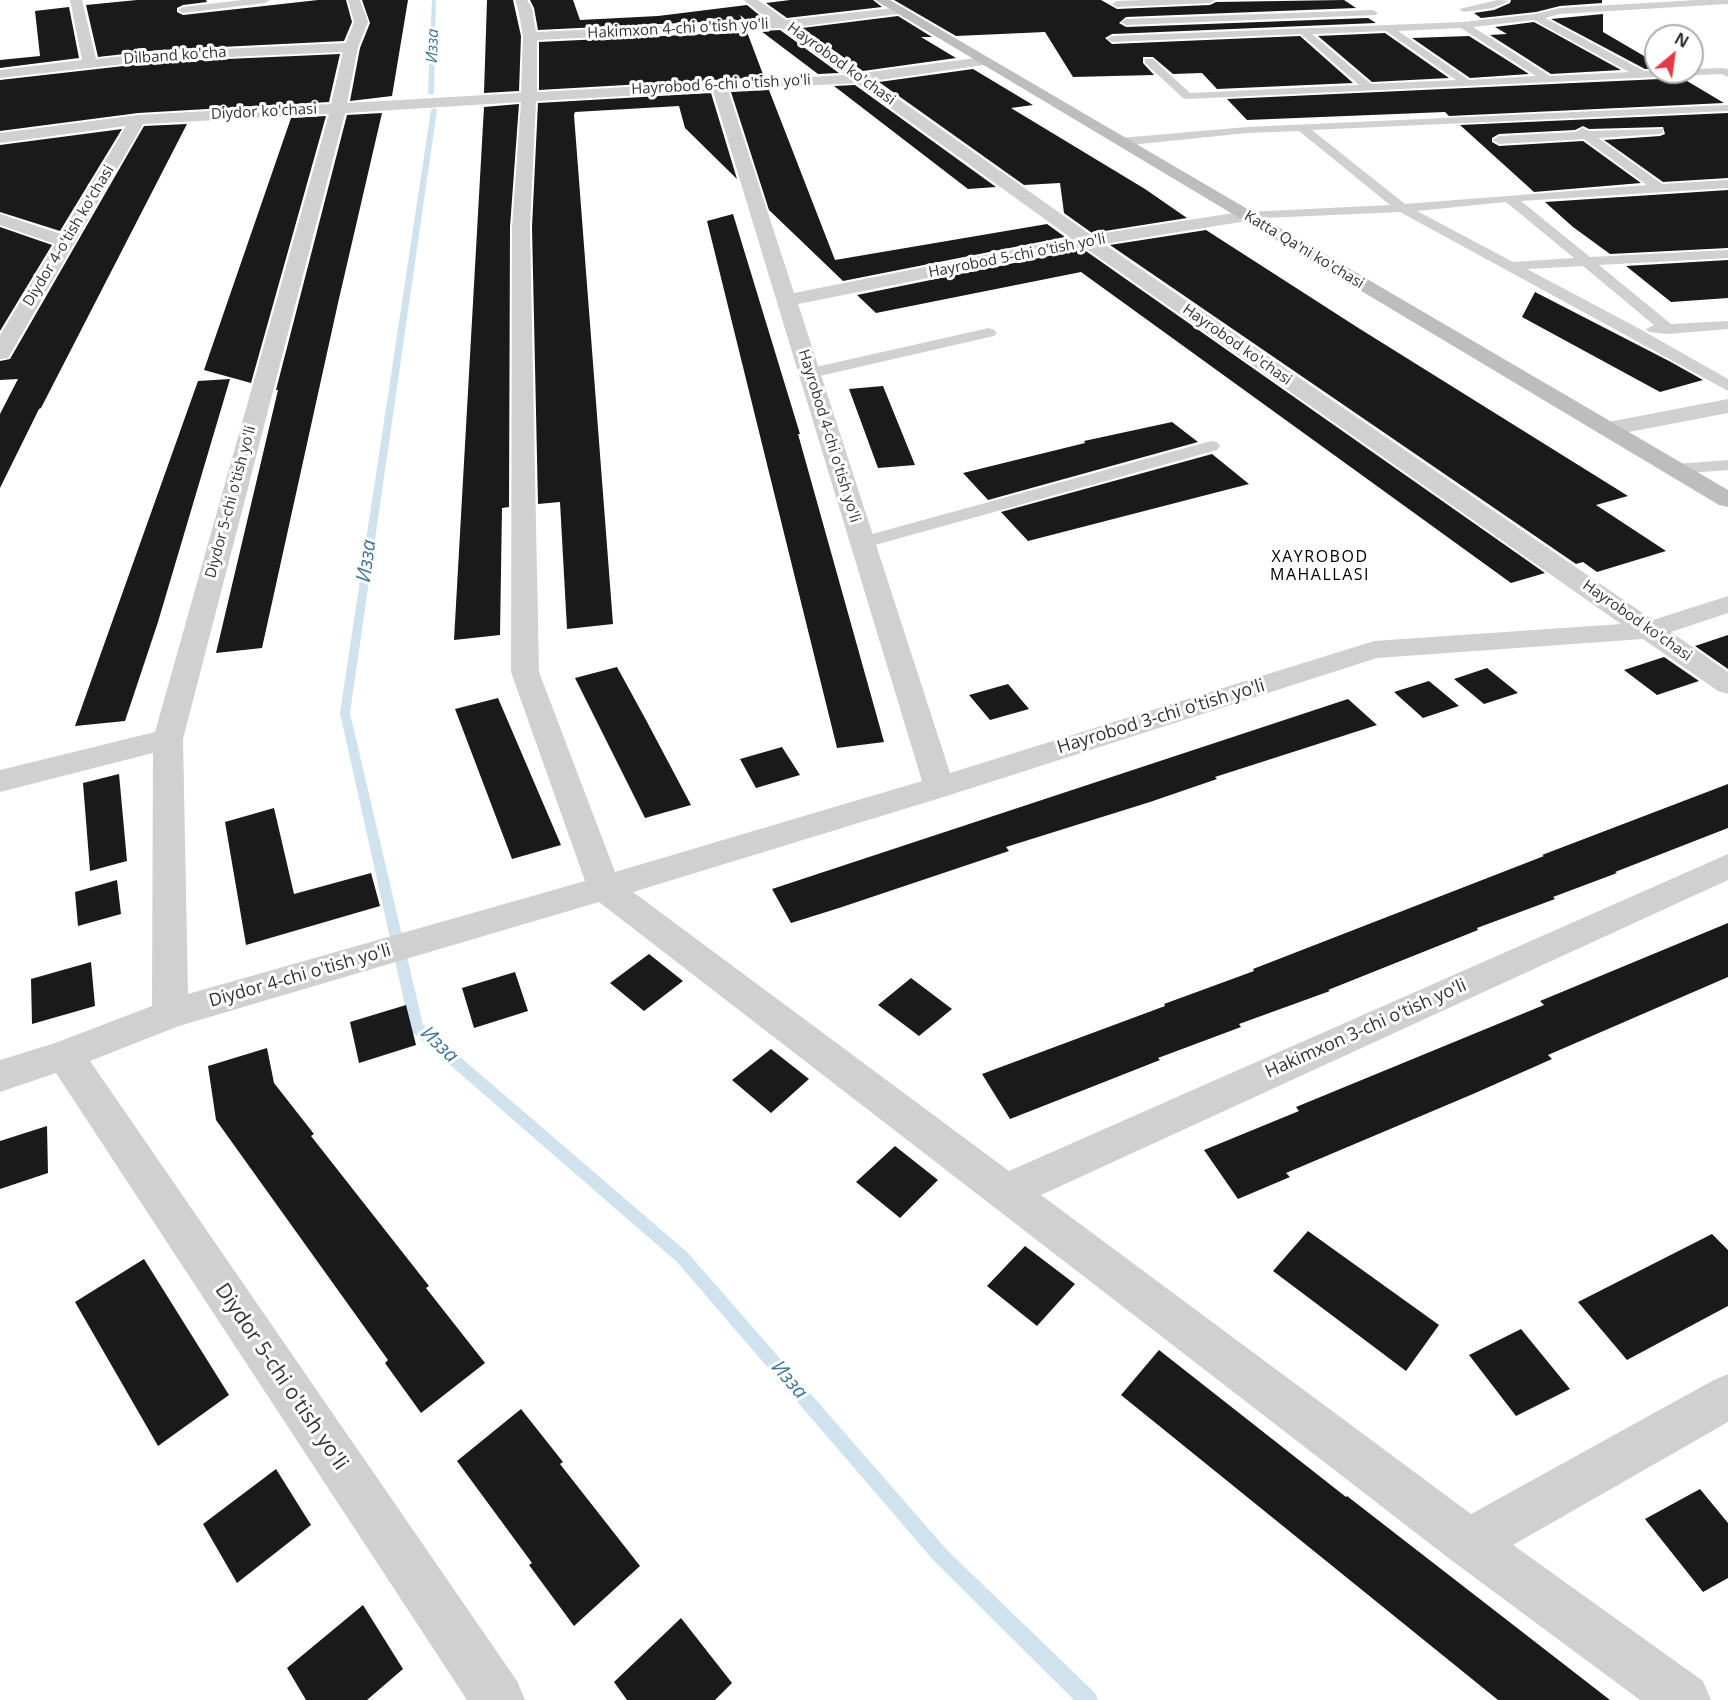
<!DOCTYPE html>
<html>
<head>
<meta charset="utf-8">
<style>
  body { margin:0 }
  #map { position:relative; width:1728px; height:1700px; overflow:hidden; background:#fff; font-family:"Open Sans",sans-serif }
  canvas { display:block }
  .north { position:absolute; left:1644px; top:24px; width:60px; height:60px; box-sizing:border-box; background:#fff; border:2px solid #adadad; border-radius:50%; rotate:29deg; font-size:16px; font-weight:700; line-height:24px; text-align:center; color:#333 }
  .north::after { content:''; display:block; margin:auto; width:21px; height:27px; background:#e63946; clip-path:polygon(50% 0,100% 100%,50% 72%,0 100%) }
</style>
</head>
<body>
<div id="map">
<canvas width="1728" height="1700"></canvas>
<div class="north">N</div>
</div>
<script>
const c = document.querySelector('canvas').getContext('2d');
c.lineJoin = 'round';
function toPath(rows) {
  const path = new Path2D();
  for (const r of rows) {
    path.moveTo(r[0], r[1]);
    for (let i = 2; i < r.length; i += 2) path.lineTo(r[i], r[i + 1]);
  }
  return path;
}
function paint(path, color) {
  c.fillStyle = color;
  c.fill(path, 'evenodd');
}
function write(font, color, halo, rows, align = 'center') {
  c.font = font + ' "Open Sans",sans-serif';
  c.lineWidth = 6;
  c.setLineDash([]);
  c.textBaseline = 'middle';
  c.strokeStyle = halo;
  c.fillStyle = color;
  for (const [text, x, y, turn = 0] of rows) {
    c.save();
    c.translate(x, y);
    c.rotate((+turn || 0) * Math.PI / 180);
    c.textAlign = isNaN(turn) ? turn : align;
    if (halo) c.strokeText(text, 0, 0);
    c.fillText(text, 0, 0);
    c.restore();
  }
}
const stream = toPath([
  [432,0,436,0,434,93,431,95,428,93,432,0],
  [434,108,437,110,350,713,423,1025,687,1252,947,1550,1095,1693,1098,1700,1074,1700,935,1562,677,1262,412,1032,410,1028,340,713,431,110,434,108]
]);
const building = toPath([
  [137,0,206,0,207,2,183,5,177,8,177,12,183,15,318,0,346,0,352,22,344,41,159,50,98,57,86,5],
  [362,0,408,0,392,96,350,101,360,48,370,23],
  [487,0,513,0,521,36,519,91,484,93],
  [530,0,573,0,580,20,658,16,747,5,764,19,746,20,740,15,742,20,538,30,534,8],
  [790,0,873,0,882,7,787,18,766,3],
  [894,0,1101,0,1117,9,1210,5,1216,2,1344,0,1356,8,1126,17,1119,23,1126,27,1368,18,1376,23,1112,34,1105,38,1112,44,1300,36,1353,83,1217,89,1202,73,1173,74,1153,57,1143,57,1143,63,1154,75,1073,77,1045,32,956,36],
  [1511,0,1602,0,1602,3,1560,6,1536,12,1481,18,1474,13,1494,10,1510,3],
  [69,7,79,58,0,68,0,60,40,56,35,11],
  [1603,14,1603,32,1656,63,1656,69,1645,69,1551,19],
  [898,16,932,37,921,37,956,58,863,71,802,28],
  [1534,22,1621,70,1551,74,1490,35,1507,34,1495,27],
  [780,30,839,73,818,74,761,31],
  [747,32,764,77,539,90,539,42],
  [1385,33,1449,78,1372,82,1318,36],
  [1469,36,1529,74,1470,78,1412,38],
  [340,54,329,102,138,113,0,131,0,80,159,62],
  [973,69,1033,105,1011,108,1145,189,1187,218,1092,233,1064,213,1060,183,1024,185,879,82],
  [1682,78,1724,103,1449,116,1445,112,1247,120,1227,99],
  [855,85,996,187,968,189,834,86],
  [769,90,835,260,1047,224,1065,237,843,281,769,210,731,92],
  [711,93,737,179,685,128,679,106,575,112,574,115,613,624,567,629,560,502,538,504,532,227,538,103],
  [519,104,510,227,509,507,502,508,500,635,454,640,484,107],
  [382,113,338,303,262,648,216,653,278,390,276,390,347,115],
  [1728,113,1728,178,1663,182,1604,140,1660,136,1665,134,1663,127,1589,129,1583,126,1575,130,1499,134,1492,138,1492,142,1499,146,1583,141,1641,183,1534,192,1460,125],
  [326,116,251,383,204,370,291,118],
  [187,124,41,408,39,409,0,488,0,414,18,379,0,380,0,361,10,359,144,126],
  [122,129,60,231,0,212,0,145],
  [1728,190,1728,248,1610,254,1573,227,1545,202],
  [733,214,800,434,798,434,884,742,837,748,707,221],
  [0,227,52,245,0,331],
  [1206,230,1360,329,1628,496,1596,505,1666,551,1597,572,1583,562,1576,564,1110,245],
  [1083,249,1545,573,1511,583,1081,272,876,313,857,295],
  [1728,260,1728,298,1671,302,1626,266],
  [1535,292,1669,361,1703,380,1660,392,1522,317],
  [230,379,158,622,125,721,75,726,198,381],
  [883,386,915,465,878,468,849,389],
  [1172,422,1198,442,988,500,963,473,1085,443,1084,441],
  [1212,454,1249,484,1028,541,1001,512],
  [1728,635,1728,669,1695,646],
  [1664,657,1699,681,1657,695,1624,670],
  [617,667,646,720,691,805,645,818,575,678],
  [1487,668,1518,693,1484,704,1454,679],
  [1429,681,1459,706,1423,718,1394,692],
  [1008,684,1029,709,990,720,969,695],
  [498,698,561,845,512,859,455,709],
  [1348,699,1377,725,1215,777,1217,779,1150,802,1006,847,1009,851,839,908,791,923,772,889],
  [782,747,800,775,756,788,740,759],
  [119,774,127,861,90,871,83,783],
  [1728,784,1728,828,1615,872,1617,873,1553,897,1555,899,1477,928,1478,930,1328,990,1330,991,1239,1024,1241,1027,1158,1058,1160,1060,1061,1099,1010,1119,982,1074,1165,1006,1164,1004,1254,971,1253,969,1544,856,1542,855],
  [274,808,294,894,371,873,380,906,246,945,225,822],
  [117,880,121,914,78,926,75,892],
  [1728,923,1728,977,1548,1055,1552,1059,1473,1094,1286,1173,1290,1177,1238,1199,1204,1150,1299,1111,1296,1107,1544,1005,1540,1001],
  [649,954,683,981,644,1011,610,983],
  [91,962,95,1006,32,1024,31,979],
  [515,972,528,1011,474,1028,462,988],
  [911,978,952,1009,919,1036,878,1005],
  [406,1005,416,1045,359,1063,350,1022],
  [267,1048,274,1083,314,1134,311,1136,429,1286,426,1288,485,1363,421,1413,385,1363,388,1360,216,1120,208,1066],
  [771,1049,809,1079,771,1113,732,1080],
  [47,1126,48,1173,0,1189,0,1141],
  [895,1146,938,1180,900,1218,856,1182],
  [1308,1231,1439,1325,1406,1371,1273,1271],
  [1712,1234,1728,1250,1728,1306,1627,1360,1578,1302],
  [1025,1246,1075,1284,1037,1326,987,1286],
  [144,1259,229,1395,158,1446,75,1302],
  [1521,1329,1570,1389,1516,1416,1469,1355],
  [1159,1350,1346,1497,1347,1496,1610,1700,1498,1700,1121,1395],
  [521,1409,563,1462,560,1464,640,1566,574,1626,529,1565,532,1563,457,1461],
  [276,1469,311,1525,237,1583,203,1524],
  [1700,1489,1728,1523,1728,1578,1703,1592,1645,1519],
  [363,1605,403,1669,367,1700,306,1700,287,1668],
  [681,1618,732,1683,715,1700,627,1700,614,1682]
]);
const lane = toPath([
  [242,0,270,0,265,3,183,13,178,10,183,7,242,0],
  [1144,0,1215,0,1210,3,1117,7,1112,4,1117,1,1144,0],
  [1498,0,1509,1,1493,8,1464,12,1459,9,1498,0],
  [1697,0,1728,0,1728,4,1560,14,1545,18,1644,71,1692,72,1692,69,1723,68,1728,69,1728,77,1721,74,1187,99,1183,98,1145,63,1145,59,1153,59,1190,93,1359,85,1301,34,1112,42,1107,39,1112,36,1463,22,1536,14,1560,8,1697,0],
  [1534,20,1629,72,1550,76,1473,27,1534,20],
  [1461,28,1536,76,1469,80,1398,31,1461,28],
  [1386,31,1456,80,1371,84,1312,34,1386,31],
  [1373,10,1378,13,1376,15,1126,25,1121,22,1126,19,1373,10],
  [1728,105,1728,111,1312,130,1405,204,1647,185,1584,139,1499,144,1493,140,1499,136,1576,132,1582,128,1589,131,1663,129,1663,133,1659,134,1598,138,1662,184,1728,180,1728,188,1521,201,1590,257,1728,250,1728,258,1599,265,1671,324,1728,321,1728,329,1668,334,1649,332,1646,329,1654,325,1583,266,1527,269,1638,328,1728,379,1728,391,1400,212,1242,219,1240,216,1242,213,1247,212,1390,205,1299,131,1247,133,1121,146,1115,142,1121,138,1247,127,1728,105],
  [1506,202,1574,258,1513,262,1417,211,1506,202],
  [989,328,994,330,997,333,994,336,811,378,803,373,811,368,989,328],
  [1211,441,1217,442,1220,446,1217,450,868,547,854,547,852,543,854,539,1211,441],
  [1728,460,1728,470,1676,474,1670,473,1667,469,1670,465,1676,464,1728,460]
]);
const street = toPath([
  [70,0,82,0,96,59,159,52,346,43,354,22,348,0,360,0,368,22,358,47,347,103,521,93,523,36,518,8,515,0,527,0,532,8,536,32,770,21,744,0,758,0,786,20,903,7,905,10,898,14,796,27,862,73,984,57,989,58,991,61,984,65,873,81,1091,235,1247,211,1253,212,1256,216,1253,220,1247,221,1104,244,1653,620,1728,596,1728,613,1671,632,1728,672,1728,694,1718,691,1643,639,1377,658,950,795,633,892,1009,1171,1728,854,1728,880,1041,1195,1471,1514,1712,1381,1728,1374,1728,1422,1513,1545,1703,1681,1711,1700,1640,1700,1451,1560,599,902,179,1026,90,1061,517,1681,525,1700,467,1700,56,1073,0,1092,0,1060,55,1043,152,1006,153,753,0,792,0,770,155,732,329,114,143,124,11,353,8,358,0,359,0,335,55,244,0,225,0,214,61,234,126,126,0,143,0,133,138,115,331,104,343,52,159,60,0,78,0,70,82,60,70,0],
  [781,28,845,75,537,92,537,40,781,28],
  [856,83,1071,238,794,293,728,90,856,83],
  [713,91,922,781,615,872,539,672,530,227,536,101,713,91],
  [521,102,512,227,511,672,585,881,188,994,183,739,345,113,521,102],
  [1084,247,1621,624,1374,641,950,773,798,304,1084,247],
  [1728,399,1728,413,1608,436,1600,434,1596,429,1600,424,1608,422,1728,399]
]);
const secondary = toPath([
  [875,0,890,0,1728,490,1728,507,1719,505,875,0]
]);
const farStreetnames = [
  ["Hakimxon 4-chi o'tish yo'li",678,29,-3],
  ["Dilband ko'cha",175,56,-4],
  ["Hayrobod ko'chasi",841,64,36],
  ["Hayrobod 6-chi o'tish yo'li",721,85,-3],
  ["Diydor ko'chasi",264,112,-3],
  ["Diydor 4-o'tish ko'chasi",69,236,-59],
  ["Katta Qa'ni ko'chasi",1304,250,31],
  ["Hayrobod 5-chi o'tish yo'li",1017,256,-11],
  ["Hayrobod ko'chasi",1237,345,35],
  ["Hayrobod 4-chi o'tish yo'li",829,436,73],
  ["Diydor 5-chi o'tish yo'li",231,502,-75],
  ["Hayrobod ko'chasi",1637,621,35]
];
const farWaternames = [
  ["Изза",433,46,-88]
];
const farNeighbourhoodnames = [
  ["XAYROBOD",1320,557],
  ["MAHALLASI",1320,575]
];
const streetNames = [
  ["Hayrobod 3-chi o'tish yo'li",1161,717,-17],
  ["Diydor 4-chi o'tish yo'li",300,976,-16],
  ["Hakimxon 3-chi o'tish yo'li",1366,1029,-24]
];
const waterNames = [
  ["Изза",367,561,-82],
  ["Изза",439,1045,43],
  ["Изза",789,1380,49]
];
const nearStreetnames = [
  ["Diydor 5-chi o'tish yo'li",281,1377,56]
];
paint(stream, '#cfe2ee');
paint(building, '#1a1a1a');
paint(lane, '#d0d0d0');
paint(street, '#d0d0d0');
paint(secondary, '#bdbdbd');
write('15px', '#333', '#fff', farStreetnames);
write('italic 16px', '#3f7597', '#fff', farWaternames);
c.letterSpacing = '1.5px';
write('16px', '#000', '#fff', farNeighbourhoodnames);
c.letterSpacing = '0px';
write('18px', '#333', '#fff', streetNames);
write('italic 20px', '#3f7597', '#fff', waterNames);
write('21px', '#333', '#fff', nearStreetnames);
</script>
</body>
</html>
